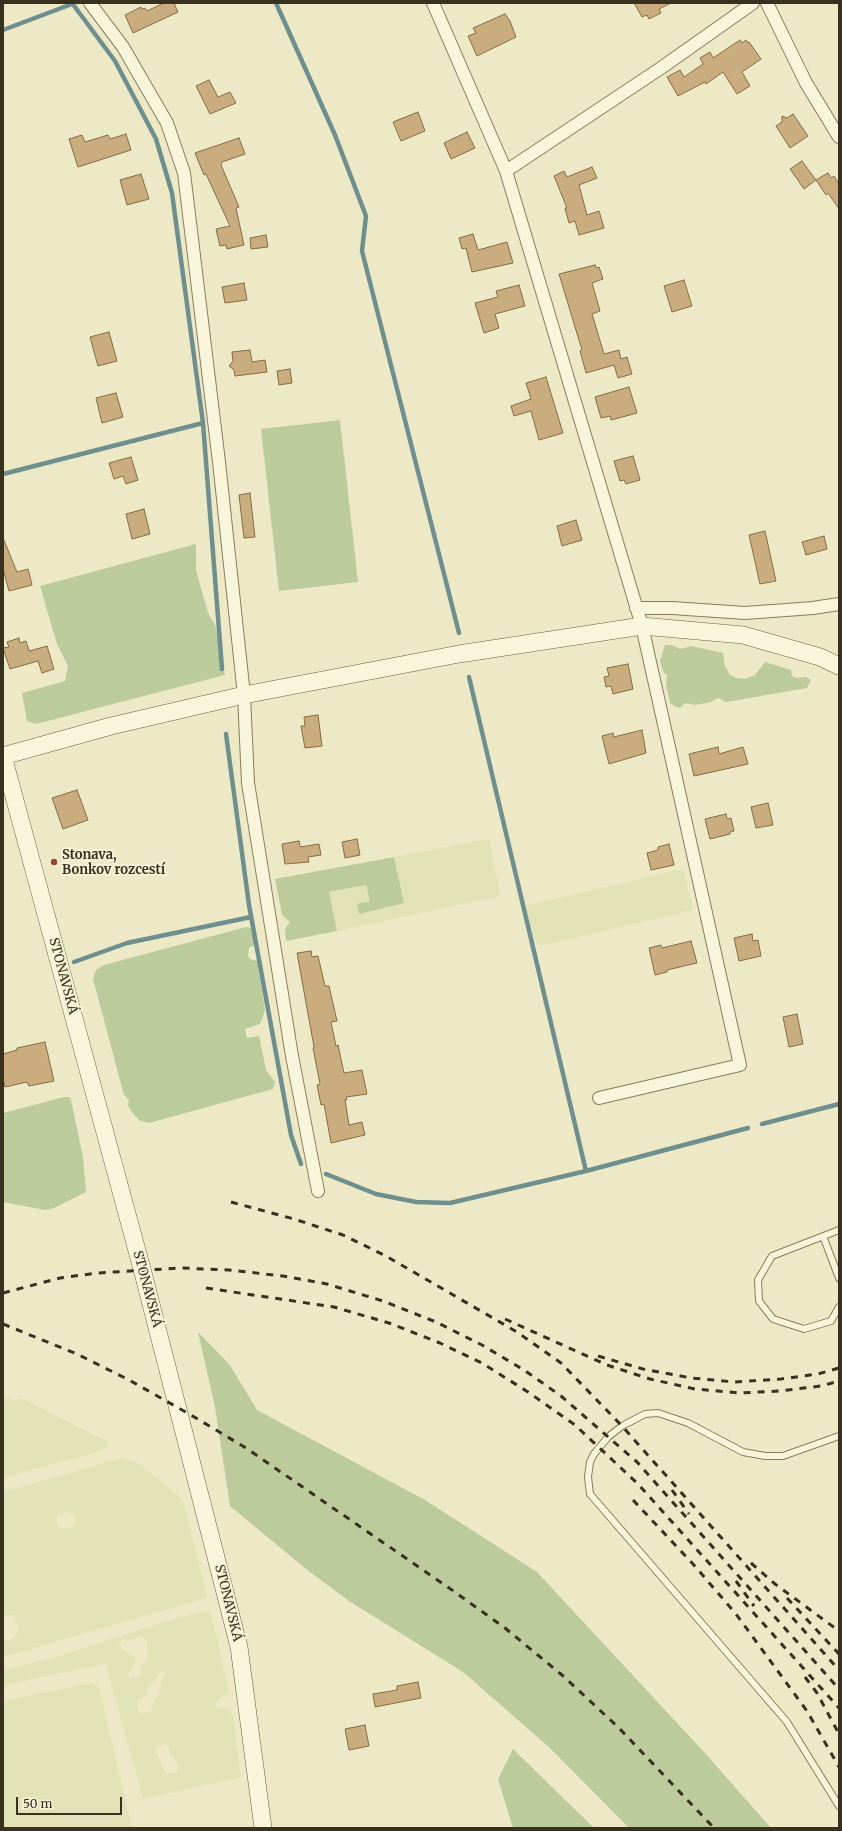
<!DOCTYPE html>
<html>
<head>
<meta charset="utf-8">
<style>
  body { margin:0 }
  #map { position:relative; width:842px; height:1831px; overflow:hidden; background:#ede9c7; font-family:Merriweather,serif }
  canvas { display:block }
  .frame { position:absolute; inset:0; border:4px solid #393120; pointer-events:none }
  .scale { position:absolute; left:16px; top:1797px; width:106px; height:18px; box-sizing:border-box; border:2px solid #393120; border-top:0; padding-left:5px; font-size:12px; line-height:14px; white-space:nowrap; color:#393120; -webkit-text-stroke:3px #f5f2d6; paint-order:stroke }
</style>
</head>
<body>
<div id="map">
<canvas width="842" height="1831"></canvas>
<div class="frame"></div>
<div class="scale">50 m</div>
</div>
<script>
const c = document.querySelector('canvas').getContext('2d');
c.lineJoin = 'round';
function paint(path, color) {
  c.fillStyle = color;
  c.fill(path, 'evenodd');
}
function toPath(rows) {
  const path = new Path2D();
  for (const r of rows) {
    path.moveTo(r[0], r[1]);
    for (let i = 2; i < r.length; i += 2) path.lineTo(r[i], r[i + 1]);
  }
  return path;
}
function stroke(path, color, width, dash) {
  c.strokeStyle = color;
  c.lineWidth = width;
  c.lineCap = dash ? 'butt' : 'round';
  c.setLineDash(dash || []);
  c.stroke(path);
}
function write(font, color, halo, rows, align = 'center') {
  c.font = font + ' Merriweather,serif';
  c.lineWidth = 4;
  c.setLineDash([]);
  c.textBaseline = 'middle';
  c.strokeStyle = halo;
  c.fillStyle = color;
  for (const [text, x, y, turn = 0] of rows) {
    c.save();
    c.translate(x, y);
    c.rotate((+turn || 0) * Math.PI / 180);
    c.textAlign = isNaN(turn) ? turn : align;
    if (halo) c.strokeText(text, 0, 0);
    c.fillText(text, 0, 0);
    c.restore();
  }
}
const farmland = toPath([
  [489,839,500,896,337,931,329,892,366,885,370,901,404,903,394,857],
  [683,869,693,907,692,910,545,945,540,945,535,941,526,908,529,905],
  [3,1397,14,1400,21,1399,27,1401,108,1442,106,1447,97,1452,3,1478],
  [123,1458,138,1463,183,1500,207,1596,206,1598,3,1657,3,1641,11,1640,17,1634,19,1629,15,1617,12,1615,3,1615,3,1492],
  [66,1512,74,1515,76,1521,73,1526,63,1529,59,1528,56,1520,58,1515],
  [209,1611,211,1614,229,1692,219,1699,215,1704,218,1708,227,1709,233,1715,241,1777,143,1799,106,1664,3,1685,3,1670,59,1656,180,1617],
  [139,1636,147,1640,148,1658,140,1668,141,1676,129,1679,128,1673,134,1666,136,1662,134,1657,130,1653,122,1650,119,1642,123,1639,132,1640],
  [161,1672,164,1672,165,1675,161,1680,160,1694,155,1699,151,1711,142,1714,138,1712,137,1701,144,1698,148,1687,154,1682],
  [166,1744,169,1747,170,1755,175,1759,179,1766,177,1772,171,1774,165,1772,156,1751,156,1748],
  [93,1683,99,1689,132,1828,3,1828,3,1701]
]);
const green = toPath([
  [340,420,358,582,279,591,261,429],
  [196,544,196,570,208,613,215,625,219,639,225,675,36,724,27,721,22,693,65,681,68,666,57,644,40,586],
  [665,645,672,645,680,649,691,646,723,653,725,666,730,675,737,678,745,679,755,675,765,662,791,670,792,676,796,678,806,677,811,680,807,688,726,702,718,698,711,702,695,705,685,703,680,708,676,707,670,703,666,684,667,675,663,672,660,661],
  [394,857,404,903,359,914,357,904,370,901,366,885,329,892,337,931,286,941,285,929,290,922,282,915,275,879],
  [246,927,251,928,254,934,255,945,249,948,248,956,250,959,257,961,265,1010,260,1024,245,1029,247,1038,259,1036,266,1070,275,1082,273,1089,149,1123,139,1120,131,1111,128,1105,129,1100,124,1095,93,979,96,970,104,965],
  [64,1097,69,1097,71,1100,83,1157,86,1192,54,1208,45,1210,3,1202,3,1113],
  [198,1332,230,1365,257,1410,425,1500,537,1572,704,1752,771,1828,629,1828,550,1748,463,1672,349,1601,306,1569,230,1506,215,1407],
  [513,1749,594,1828,513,1828,498,1779]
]);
const stream = toPath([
  [72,3,115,61,156,139,172,193,203,423,222,669],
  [276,3,335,135,366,216,362,251,459,633],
  [3,30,72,4],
  [3,474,203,423],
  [469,677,586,1171],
  [226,734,249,905,291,1135,301,1164],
  [74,962,127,943,251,917],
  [762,1124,839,1104],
  [326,1174,376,1194,416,1202,450,1203,586,1171,748,1128]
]);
const building = toPath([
  [164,3,174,3,178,12,133,33,125,15,141,7,142,9,145,8,147,11,164,3],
  [634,3,671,3,659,9,661,13,649,19,647,15,642,17,634,3],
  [505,14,510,21,516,37,477,56,468,36,476,33,473,28,505,14],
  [740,40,742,43,746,40,748,43,749,42,761,59,742,72,750,86,737,94,723,72,706,84,705,82,678,96,667,77,680,70,684,77,703,64,700,58,710,52,713,58,740,40],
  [209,80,218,97,230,92,236,103,210,114,196,86,209,80],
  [418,112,425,131,401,141,393,122,418,112],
  [793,114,808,136,790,148,776,126,782,122,782,116,787,118,793,114],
  [467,132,475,148,451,159,444,143,467,132],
  [126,134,131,150,78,167,69,139,82,135,85,142,108,135,110,139,126,134],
  [239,138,245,154,222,162,221,165,239,207,236,208,244,245,227,249,226,245,220,246,216,229,230,226,206,174,204,175,195,153,239,138],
  [802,161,816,180,804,189,790,169,802,161],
  [592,167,597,178,579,185,587,215,599,211,604,228,579,235,575,221,569,223,565,208,567,208,554,176,564,171,567,177,592,167],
  [828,173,831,178,834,176,839,184,839,209,828,193,826,195,816,180,828,173],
  [141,174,149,199,127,205,120,180,141,174],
  [473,234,478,250,507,242,513,263,472,272,466,248,462,249,459,238,473,234],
  [266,235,268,247,251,249,250,238,266,235],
  [595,265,596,268,599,267,603,279,592,283,600,311,592,314,604,354,619,350,621,359,627,357,632,374,618,378,614,365,586,373,580,351,582,350,559,274,595,265],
  [684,280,692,306,672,312,664,286,684,280],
  [244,283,247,300,225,303,222,287,244,283],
  [519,285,525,306,495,314,499,328,484,333,475,303,498,297,496,291,519,285],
  [109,332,117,361,98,366,90,337,109,332],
  [250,350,252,362,265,360,267,372,235,376,234,370,229,366,233,361,232,352,250,350],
  [290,369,292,383,279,385,277,371,290,369],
  [546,377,563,433,539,440,531,411,514,416,511,406,531,399,526,383,546,377],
  [629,387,637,413,611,420,610,416,601,418,595,397,629,387],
  [116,393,123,417,102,423,96,398,116,393],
  [633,456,640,480,626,484,624,480,620,481,614,461,633,456],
  [131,457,138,480,126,484,123,476,114,479,109,463,131,457],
  [250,493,255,537,244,538,239,495,250,493],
  [144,509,150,534,132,539,126,514,144,509],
  [576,520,582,540,562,546,557,526,576,520],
  [765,531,776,581,760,584,749,535,765,531],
  [824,536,827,549,806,555,802,542,824,536],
  [3,538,17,572,28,569,32,585,9,591,3,569,3,538],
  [19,638,20,643,26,641,29,651,47,646,54,669,42,673,38,661,10,669,3,648,9,647,7,642,19,638],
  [628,664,633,689,613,694,611,686,606,687,604,677,609,676,607,668,628,664],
  [318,715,322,746,305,748,301,726,305,726,304,717,318,715],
  [642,730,646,753,609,764,602,736,613,733,614,737,642,730],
  [718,747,719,754,743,747,748,764,694,776,689,754,718,747],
  [77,790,88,820,63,829,52,798,77,790],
  [768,803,773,825,756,828,751,807,768,803],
  [726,814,727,819,731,818,734,831,730,832,730,834,710,839,705,819,726,814],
  [357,839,360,855,345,858,342,842,357,839],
  [299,841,300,847,319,844,321,855,308,857,309,862,285,864,282,844,299,841],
  [669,844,674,865,651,870,647,853,658,850,658,847,669,844],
  [752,934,753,941,758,940,761,956,739,961,734,938,752,934],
  [691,941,697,963,667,970,667,972,655,975,649,948,661,945,662,948,691,941],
  [311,951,312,957,318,956,325,986,329,986,337,1021,331,1022,336,1046,338,1045,344,1073,362,1070,367,1094,346,1097,347,1100,345,1100,349,1125,362,1122,365,1135,331,1143,324,1104,321,1105,317,1085,320,1084,313,1048,314,1047,297,953,311,951],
  [797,1014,803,1044,789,1047,783,1017,797,1014],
  [45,1042,54,1081,29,1086,27,1082,5,1087,3,1079,3,1054,17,1050,17,1048,45,1042],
  [418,1682,421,1698,375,1707,373,1694,397,1690,397,1686,418,1682],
  [365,1725,369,1746,349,1750,345,1729,365,1725]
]);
const lane = toPath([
  [839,1230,772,1256,758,1280,759,1301,773,1319,804,1329,831,1321,839,1307],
  [823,1236,839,1278],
  [839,1436,783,1456,765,1456,743,1452,688,1423,658,1413,645,1414,622,1426,608,1437,594,1454,590,1462,588,1477,590,1494,787,1722,839,1806]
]);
const street = toPath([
  [90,3,123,47,167,123,184,173,219,462,244,695,248,783,292,1056,318,1191],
  [433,3,506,171,642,626,740,1065,599,1098],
  [767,3,806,83,839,137],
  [506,171,661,68,753,3],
  [636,608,672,608,745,613,813,608,839,604]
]);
const secondary = toPath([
  [3,756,142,1269,239,1647,263,1828],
  [3,756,111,726,244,695,459,654,642,626,743,635,820,657,839,666]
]);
const rail = toPath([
  [231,1202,294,1219,343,1235,386,1256,517,1332,561,1363,622,1426,839,1670],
  [206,1288,334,1307,389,1323,440,1343,482,1363,528,1392,575,1425,638,1484,839,1708],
  [3,1293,60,1278,97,1273,181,1268,229,1270,283,1276,327,1284,383,1301,436,1322,482,1345,524,1370,561,1396,637,1462,839,1689],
  [505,1319,607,1365,650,1379,695,1389,740,1393,779,1391,821,1386,839,1381],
  [3,1324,77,1354,129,1380,191,1415,246,1448,452,1590,505,1628,562,1675,619,1728,714,1828],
  [598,1356,643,1369,691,1378,735,1382,781,1379,818,1374,839,1368],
  [672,1490,689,1514],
  [633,1500,693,1564,736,1614,807,1711,839,1767],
  [751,1563,775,1584,839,1631],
  [736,1581,754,1606],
  [787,1598,839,1654],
  [805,1677,817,1693,839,1734]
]);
const markers = [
  [54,862,4,"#95432f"]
];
const poiNames = [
  ["Stonava,",62,855],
  ["Bonkov rozcestí",62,870]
];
const streetNames = [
  ["STONAVSKÁ",63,976,75],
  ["STONAVSKÁ",147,1289,75],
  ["STONAVSKÁ",228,1603,76]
];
paint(farmland, '#e1e2b5');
paint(green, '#bccb9b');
stroke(stream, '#6f8f8e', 4.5);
paint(building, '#c9ad7e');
stroke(building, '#866b44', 1);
stroke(lane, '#887c5d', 8);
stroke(street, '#887c5d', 14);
stroke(secondary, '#6a5d40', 18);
stroke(lane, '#f8f5da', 6);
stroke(street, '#f8f5da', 12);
stroke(secondary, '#f8f5da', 17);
stroke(rail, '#393120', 3, [7, 7]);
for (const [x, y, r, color] of markers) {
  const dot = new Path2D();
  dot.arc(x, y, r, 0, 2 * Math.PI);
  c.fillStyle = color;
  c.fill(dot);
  stroke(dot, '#f5f2d6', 1.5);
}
write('bold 13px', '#393120', '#f5f2d6', poiNames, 'left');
write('13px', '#393120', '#f5f2d6', streetNames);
</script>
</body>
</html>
